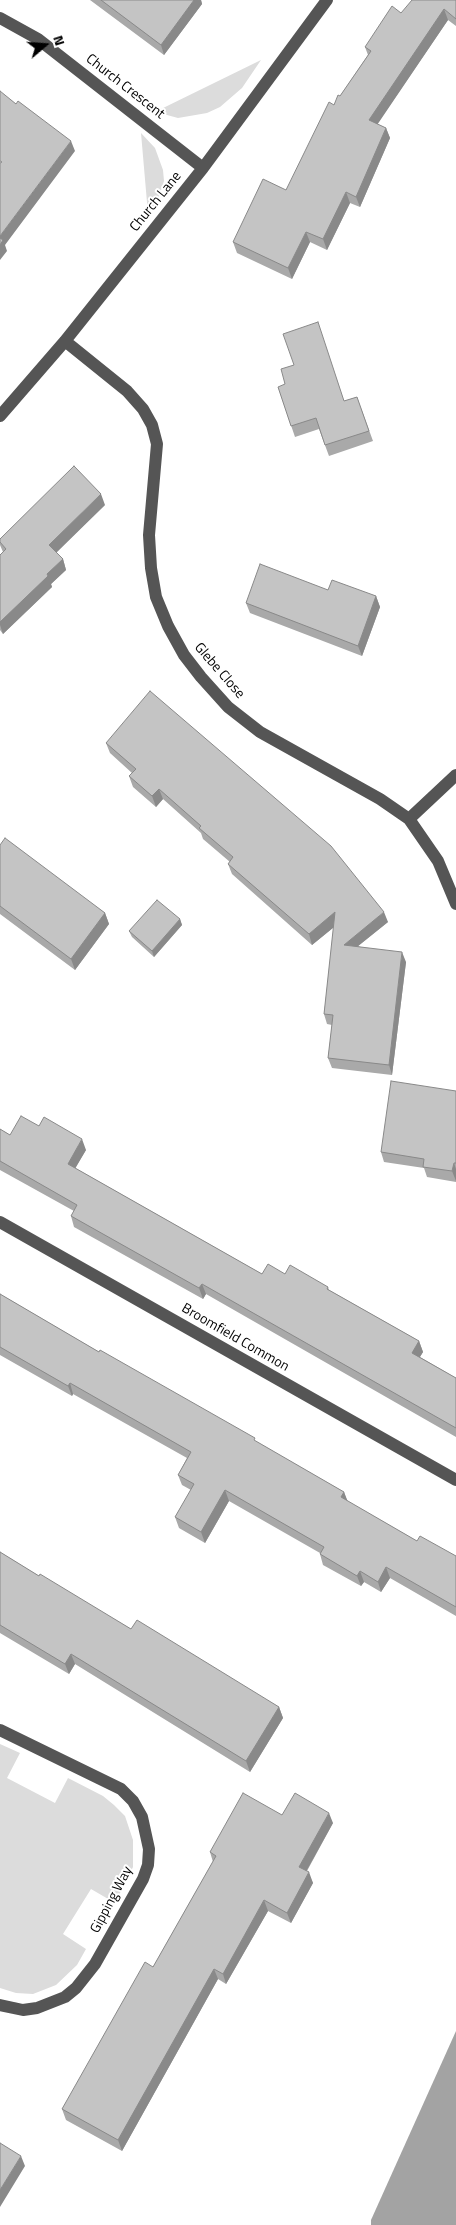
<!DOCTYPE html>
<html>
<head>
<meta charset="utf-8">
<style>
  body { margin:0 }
  #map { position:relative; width:456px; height:2225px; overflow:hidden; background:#fff; font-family:"Titillium Web",sans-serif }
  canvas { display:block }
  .north { position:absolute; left:20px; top:20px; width:50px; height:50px; -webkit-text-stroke:4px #fff; paint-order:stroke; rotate:72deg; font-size:14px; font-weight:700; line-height:20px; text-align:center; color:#000 }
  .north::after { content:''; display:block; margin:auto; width:18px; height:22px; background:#000; clip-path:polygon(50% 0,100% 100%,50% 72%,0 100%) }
</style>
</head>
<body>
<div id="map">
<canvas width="456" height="2225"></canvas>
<div class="north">N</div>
</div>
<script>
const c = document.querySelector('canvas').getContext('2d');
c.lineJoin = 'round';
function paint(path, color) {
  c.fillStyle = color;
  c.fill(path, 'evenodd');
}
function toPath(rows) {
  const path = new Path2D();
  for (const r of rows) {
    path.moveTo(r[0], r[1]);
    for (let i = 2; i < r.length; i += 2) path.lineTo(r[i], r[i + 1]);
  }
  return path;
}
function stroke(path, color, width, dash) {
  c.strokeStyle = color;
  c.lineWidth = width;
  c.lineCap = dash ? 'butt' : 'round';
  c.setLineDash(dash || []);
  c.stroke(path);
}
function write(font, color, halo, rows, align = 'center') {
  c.font = font + ' "Titillium Web",sans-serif';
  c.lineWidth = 4;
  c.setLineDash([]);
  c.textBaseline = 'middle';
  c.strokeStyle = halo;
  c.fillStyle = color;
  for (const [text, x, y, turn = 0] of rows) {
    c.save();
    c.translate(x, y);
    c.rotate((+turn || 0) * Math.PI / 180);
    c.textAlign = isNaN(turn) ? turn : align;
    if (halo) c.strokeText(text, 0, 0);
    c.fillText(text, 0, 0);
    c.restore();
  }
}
const green = toPath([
  [261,60,242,88,220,107,207,113,178,118,167,115,159,110],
  [141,133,155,148,163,170,164,181,158,200,148,214],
  [0,1744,20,1753,7,1778,55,1803,68,1778,103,1796,114,1805,125,1816,133,1840,133,1867,115,1903,91,1889,63,1934,86,1949,77,1965,56,1985,33,1994,16,1993,0,1988]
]);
const water = toPath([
  [456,2031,456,2225,371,2225,371,2220]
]);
const minor = toPath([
  [0,18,38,39,203,168],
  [65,341,127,391,143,409,152,425,157,444,149,535,151,568,156,597,168,626,184,655,201,677,228,707,260,732,380,799,409,819,438,861,456,904],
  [0,416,65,341,203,168,327,0],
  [409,819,456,775],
  [0,1222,456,1480],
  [0,1730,121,1789,133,1801,142,1817,149,1849,148,1865,143,1879,95,1964,76,1988,65,1997,37,2008,23,2010,0,2005]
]);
const wall = toPath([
  [90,0,201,0,202,4,164,55],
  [456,0,456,26,448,20,377,124,386,128,390,138,360,207,350,203,327,250,310,242,292,279,237,253,233,242,286,190,334,105,368,55,365,47,401,13],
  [278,387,344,401,357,397,373,441,329,456,319,429,295,437],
  [105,505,56,552,63,559,66,570,51,584,52,587,3,634,0,630,0,555,3,552,0,545,0,539],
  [328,590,376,596,380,607,362,656,250,613,246,603],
  [106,743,388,922,358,946,406,962,392,1075,332,1068,328,1058,332,1025,327,1024,324,1014,334,927,312,945,232,874,228,864,230,862,203,839,201,833,163,799,156,807,133,787,129,776,132,773,110,753],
  [0,845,105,913,109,924,75,970,0,914],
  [180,919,182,925,154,957,132,937,129,931],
  [456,1091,456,1182,427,1177,424,1168,384,1162,381,1152],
  [39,1126,86,1150,75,1168,262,1274,285,1274,328,1287,329,1290,419,1341,423,1352,420,1357,456,1378,456,1437,206,1294,203,1299,74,1227,71,1216,74,1211,0,1170,0,1129,10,1135],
  [0,1294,99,1352,344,1492,347,1501,417,1541,456,1556,456,1616,390,1578,381,1592,364,1582,361,1586,323,1565,320,1554,320,1553,229,1501,205,1543,179,1528,175,1517,191,1490,182,1485,178,1475,187,1458,73,1394,72,1396,0,1355],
  [0,1552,39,1576,131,1629,279,1707,283,1718,250,1772,75,1664,69,1674,0,1633],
  [282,1815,333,1823,307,1871,313,1883,291,1923,268,1911,226,1984,218,1979,122,2151,66,2120,62,2109,153,1967,213,1862,210,1852]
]);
const shadedWall = toPath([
  [194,0,201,0,202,4,164,55,161,45],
  [444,9,448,20,373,131,369,120],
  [386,128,390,138,360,207,356,197],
  [71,141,75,151,5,245,7,251,0,260,0,236],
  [346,192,350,203,327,250,323,239],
  [306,232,310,242,292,279,288,268],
  [101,494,105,505,53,556,49,545],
  [63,559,66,570,51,584,52,587,3,634,0,625,0,622,47,574],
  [376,596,380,607,362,656,358,646],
  [159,789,163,799,156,807,152,796],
  [335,912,339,923,312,945,309,934],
  [384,912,388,922,347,955,344,945],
  [105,913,109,924,75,970,71,959],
  [180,919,182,925,154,957,152,951],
  [402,952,406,962,392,1075,389,1065],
  [82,1139,86,1150,72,1174,68,1164],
  [454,1163,456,1169,456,1181,452,1171],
  [202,1284,206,1294,203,1299,199,1288],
  [419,1341,423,1352,416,1363,412,1353],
  [70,1383,73,1394,72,1396,68,1386],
  [225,1490,229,1501,205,1543,201,1532],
  [344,1492,348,1502,341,1497],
  [386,1567,390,1578,381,1592,378,1582],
  [360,1571,364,1582,361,1586,357,1576],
  [71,1654,75,1664,69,1674,65,1664],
  [279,1707,283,1718,250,1772,246,1761],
  [329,1813,333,1823,303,1877,299,1867],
  [309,1872,313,1883,291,1923,287,1913],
  [264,1900,268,1911,226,1984,223,1974],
  [214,1969,218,1979,122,2151,118,2140],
  [21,2156,25,2166,0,2207,0,2190]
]);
const building = toPath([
  [101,0,194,0,161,45,101,0],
  [412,0,456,0,456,19,444,9,369,120,386,128,356,197,346,192,323,239,306,232,288,268,233,242,263,179,286,190,329,102,334,105,338,95,340,96,371,51,365,47,392,6,401,13,412,0],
  [0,91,16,104,18,101,71,141,0,236,0,163,2,162,0,161,0,91],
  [0,238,3,240,0,245,0,238],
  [318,322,344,401,357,397,369,431,325,445,316,418,291,426,278,387,285,384,281,369,294,365,283,334,318,322],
  [74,466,101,494,49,545,63,559,47,574,48,576,0,622,0,555,6,549,0,542,0,539,74,466],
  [260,564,328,590,332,580,376,596,358,646,246,603,260,564],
  [150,691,331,846,384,912,344,945,402,952,389,1065,328,1058,333,1015,324,1014,335,912,309,934,228,864,233,857,199,828,201,826,159,789,152,796,129,776,136,769,106,743,150,691],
  [5,838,105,913,71,959,0,906,0,845,5,838],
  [157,900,180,919,152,951,129,931,157,900],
  [391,1081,456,1091,456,1163,454,1163,452,1171,423,1167,424,1159,381,1152,391,1081],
  [21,1116,39,1126,44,1117,82,1139,68,1164,262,1274,268,1264,285,1274,290,1265,328,1287,327,1289,419,1341,412,1353,456,1378,456,1428,202,1284,199,1288,71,1216,77,1205,0,1161,0,1129,10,1135,21,1116],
  [0,1294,99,1352,100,1350,255,1438,254,1440,344,1492,341,1497,417,1541,420,1536,456,1556,456,1607,386,1567,378,1582,360,1571,357,1576,320,1554,324,1547,225,1490,201,1532,175,1517,194,1484,178,1475,191,1452,70,1383,68,1386,0,1347,0,1294],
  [0,1552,39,1576,40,1574,131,1629,137,1620,279,1707,246,1761,71,1654,65,1664,0,1625,0,1552],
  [243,1793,282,1815,295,1793,329,1813,299,1867,309,1872,287,1913,264,1900,223,1974,214,1969,118,2140,62,2109,145,1962,153,1967,216,1856,210,1852,243,1793],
  [0,2143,21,2156,0,2190,0,2143]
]);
const streetNames = [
  ["Church Crescent",125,87,38],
  ["Church Lane",156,202,-51],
  ["Glebe Close",219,671,49],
  ["Broomfield Common",235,1338,30],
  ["Gipping Way",112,1900,-62]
];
paint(green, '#dcdcdc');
paint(water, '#a3a3a3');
stroke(minor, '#555', 12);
paint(wall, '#a9a9a9');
paint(shadedWall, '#898989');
paint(building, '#c4c4c4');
stroke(building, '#898989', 1);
write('14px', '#000', '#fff', streetNames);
</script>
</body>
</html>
